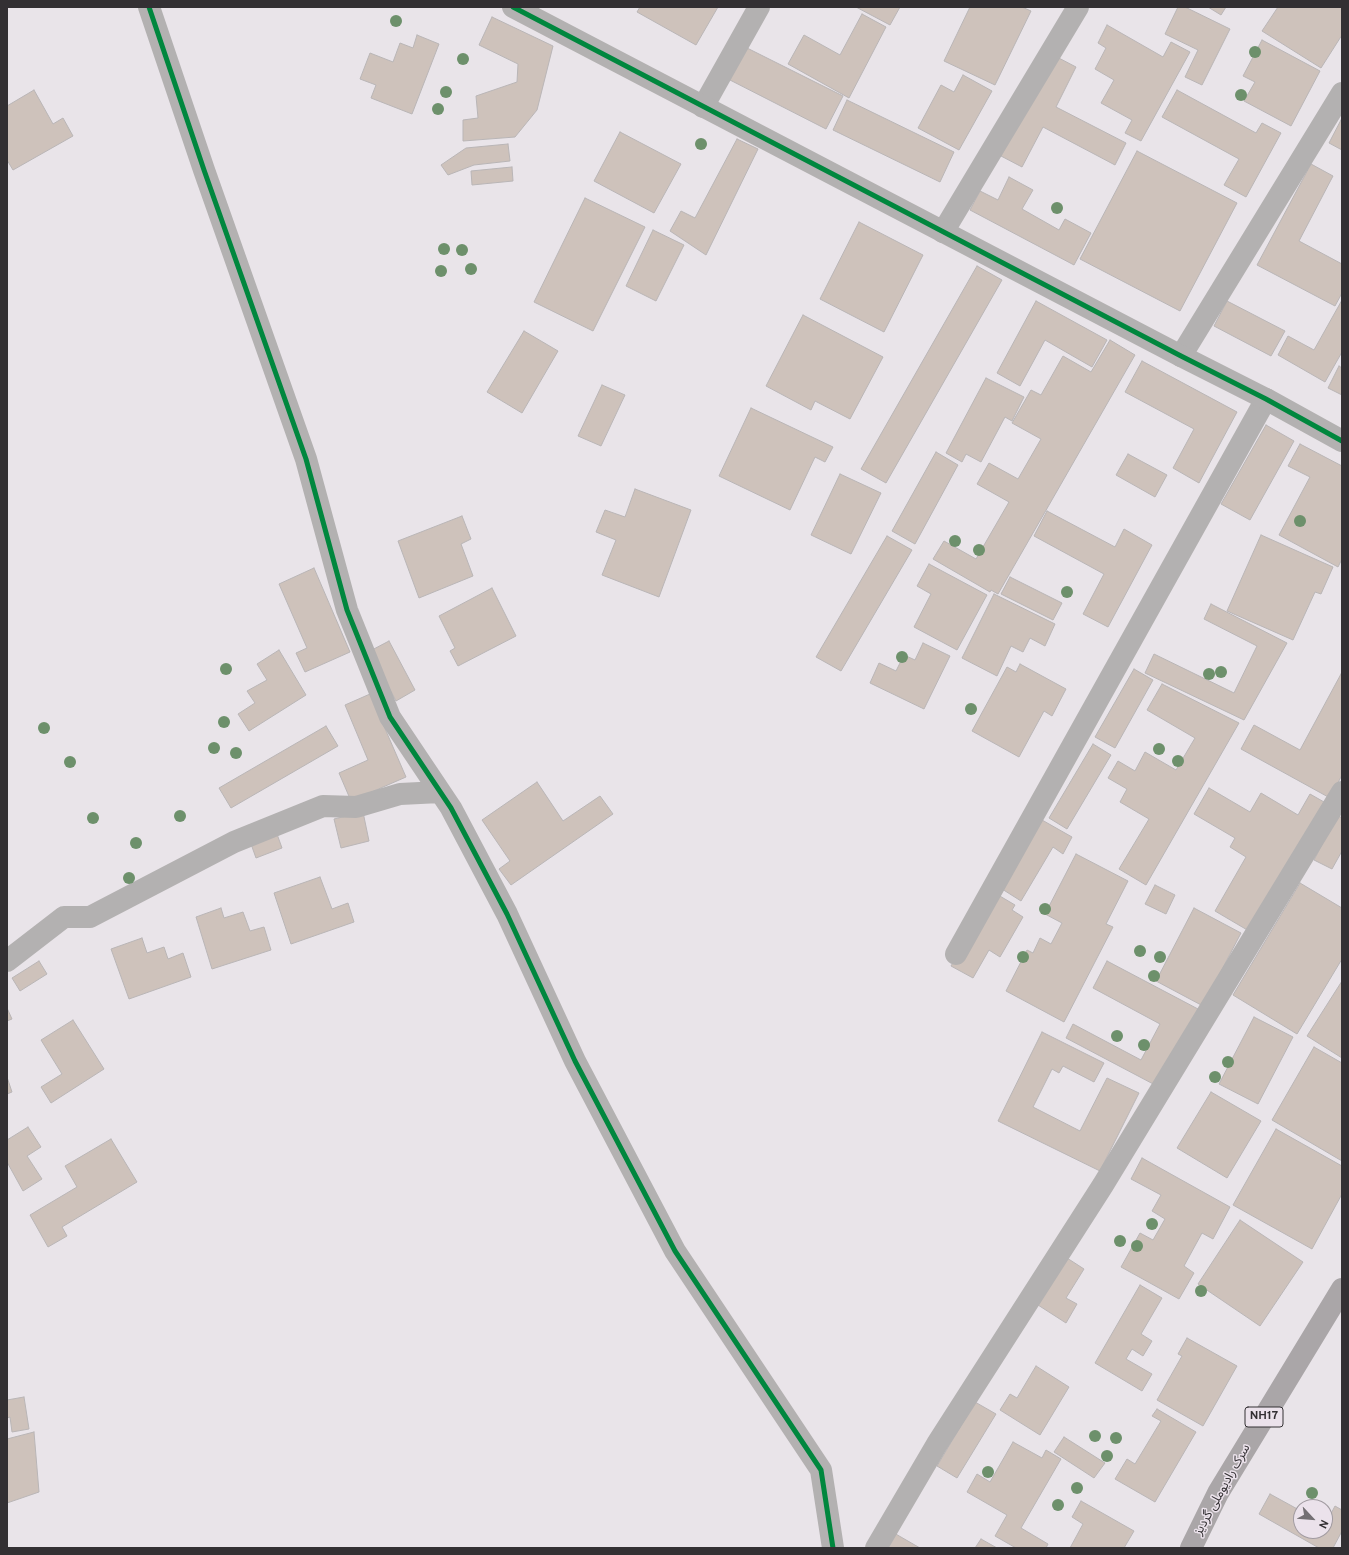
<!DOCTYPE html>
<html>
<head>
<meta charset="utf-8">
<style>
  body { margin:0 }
  #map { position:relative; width:1349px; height:1555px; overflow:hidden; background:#e9e4e9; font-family:Overpass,sans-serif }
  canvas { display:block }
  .frame { position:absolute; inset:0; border:8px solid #333033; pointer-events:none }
  .north { position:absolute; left:1293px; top:1499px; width:40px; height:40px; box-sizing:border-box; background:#ebe2eb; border:1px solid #a19ba1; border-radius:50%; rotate:116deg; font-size:11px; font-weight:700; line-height:16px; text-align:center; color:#333033 }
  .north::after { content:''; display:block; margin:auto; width:14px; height:18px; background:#736f73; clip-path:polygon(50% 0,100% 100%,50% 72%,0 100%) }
</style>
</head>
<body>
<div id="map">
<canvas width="1349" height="1555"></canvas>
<div class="frame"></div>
<div class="north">N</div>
</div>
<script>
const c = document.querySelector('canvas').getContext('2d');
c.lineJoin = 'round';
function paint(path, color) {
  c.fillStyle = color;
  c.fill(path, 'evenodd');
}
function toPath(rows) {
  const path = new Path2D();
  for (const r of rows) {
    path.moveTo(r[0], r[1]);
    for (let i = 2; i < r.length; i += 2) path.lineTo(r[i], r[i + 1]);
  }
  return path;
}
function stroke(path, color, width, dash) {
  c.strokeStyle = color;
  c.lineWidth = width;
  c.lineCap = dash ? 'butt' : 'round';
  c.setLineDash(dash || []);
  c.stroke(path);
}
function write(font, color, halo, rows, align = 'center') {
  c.font = font + ' Overpass,"Noto Sans Arabic",sans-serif';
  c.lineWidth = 3;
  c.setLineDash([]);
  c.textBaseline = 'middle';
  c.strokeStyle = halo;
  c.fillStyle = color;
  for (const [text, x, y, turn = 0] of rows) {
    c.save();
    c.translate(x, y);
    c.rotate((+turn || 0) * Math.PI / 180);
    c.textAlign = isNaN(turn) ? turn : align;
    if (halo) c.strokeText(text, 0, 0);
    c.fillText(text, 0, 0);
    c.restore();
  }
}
const building = toPath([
  [640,7,718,7,696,45,637,12,640,7],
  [856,7,900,7,890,25,856,7],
  [970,7,1022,7,1031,11,995,85,944,61,970,7],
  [1178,7,1185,7,1230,29,1202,85,1185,77,1198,50,1165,34,1178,7],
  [1208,7,1226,7,1221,15,1208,7],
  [1278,7,1342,7,1342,35,1321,68,1262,31,1278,7],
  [862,14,886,27,849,98,788,64,804,35,840,55,862,14],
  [492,17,553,46,537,110,515,137,463,141,463,120,478,118,476,96,517,82,518,64,479,45,492,17],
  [1107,25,1163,57,1171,42,1190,52,1141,141,1125,133,1132,120,1101,103,1114,80,1095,69,1106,48,1098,43,1107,25],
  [417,35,439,44,412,114,371,98,376,85,360,79,370,53,393,62,400,43,413,48,417,35],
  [1262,40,1320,71,1291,126,1244,101,1255,82,1243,76,1262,40],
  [745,47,843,96,826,129,728,79,745,47],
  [1053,55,1076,67,1056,107,1126,143,1115,165,1043,127,1022,167,1001,156,1053,55],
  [963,75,992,91,959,150,918,128,941,85,954,92,963,75],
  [34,90,53,124,63,118,73,136,13,170,7,160,7,106,34,90],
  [1177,90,1256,133,1262,123,1281,133,1246,197,1224,185,1239,159,1162,117,1177,90],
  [847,100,954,152,940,182,833,130,847,100],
  [1342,118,1342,150,1329,143,1342,118],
  [620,132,681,164,654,213,594,181,620,132],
  [737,139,758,149,706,255,670,231,681,211,695,218,737,139],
  [508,144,510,161,474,165,448,175,441,165,466,148,508,144],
  [1137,151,1237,203,1180,311,1080,259,1137,151],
  [1311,164,1333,176,1299,241,1342,264,1342,293,1335,306,1257,265,1311,164],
  [512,167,513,181,472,185,471,171,512,167],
  [1009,177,1033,190,1022,209,1059,230,1065,219,1091,233,1074,265,970,210,980,191,998,200,1009,177],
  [585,198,645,227,593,331,534,302,585,198],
  [859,222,923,255,884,332,820,299,859,222],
  [653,230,684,245,656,301,626,286,653,230],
  [977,266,1002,280,886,483,861,469,977,266],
  [1342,300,1342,352,1325,382,1278,355,1288,336,1314,350,1342,300],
  [1036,301,1107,340,1092,367,1045,340,1020,386,997,373,1036,301],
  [1227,301,1285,331,1271,356,1214,326,1227,301],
  [803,315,883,357,850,419,815,401,811,410,766,386,803,315],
  [524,331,558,351,522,413,487,392,524,331],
  [1110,340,1135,355,998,594,991,590,990,592,933,559,944,541,976,559,1009,502,977,484,989,463,1018,479,1041,439,1012,423,1031,390,1041,395,1063,356,1091,372,1110,340],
  [1142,361,1237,412,1199,483,1173,468,1194,429,1125,392,1142,361],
  [1339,366,1342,368,1342,395,1328,388,1339,366],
  [986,378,1024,397,1012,421,1005,417,981,462,966,454,962,462,946,453,986,378],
  [602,385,625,395,601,446,578,436,602,385],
  [751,408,833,447,825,462,815,457,790,510,719,476,751,408],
  [1266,425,1294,441,1250,520,1221,504,1266,425],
  [1300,444,1342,466,1342,559,1338,567,1279,535,1310,477,1288,466,1300,444],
  [936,452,958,465,915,544,892,531,936,452],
  [1128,454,1167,475,1155,497,1116,475,1128,454],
  [840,474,881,493,851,554,811,535,840,474],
  [635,489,691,510,659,597,602,575,616,540,596,532,605,510,625,517,635,489],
  [1047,511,1115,547,1124,529,1152,545,1108,627,1083,614,1104,574,1034,536,1047,511],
  [462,516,471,539,461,544,473,576,419,598,398,541,462,516],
  [1261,535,1333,567,1321,594,1315,592,1293,640,1227,611,1261,535],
  [887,536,912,550,841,671,816,657,887,536],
  [929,564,987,595,957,650,914,627,931,594,917,586,929,564],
  [314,568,350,652,305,672,296,653,307,648,279,584,314,568],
  [1010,577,1062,603,1053,620,1001,594,1010,577],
  [492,588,516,636,458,666,450,651,455,648,439,616,492,588],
  [994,594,1055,624,1045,646,1030,638,1023,652,1011,646,997,676,962,658,994,594],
  [1211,604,1287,643,1244,720,1145,673,1154,654,1234,693,1257,646,1204,619,1211,604],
  [389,641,415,690,396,701,370,651,389,641],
  [923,643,950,656,924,709,870,683,879,663,896,671,904,655,915,660,923,643],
  [279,650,306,695,249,731,238,714,255,703,247,691,267,680,257,664,279,650],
  [1020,664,1066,689,1052,716,1044,711,1019,757,972,731,1007,667,1016,672,1020,664],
  [1134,669,1153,680,1115,748,1095,737,1134,669],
  [1341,674,1342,675,1342,775,1330,798,1241,749,1254,725,1300,750,1341,674],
  [1162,684,1239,723,1146,885,1119,869,1149,819,1120,802,1127,789,1108,778,1118,761,1135,771,1145,752,1176,770,1195,738,1147,710,1162,684],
  [370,694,406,777,351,801,339,773,368,760,345,705,370,694],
  [326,726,338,746,231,808,219,788,326,726],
  [1093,744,1111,755,1067,829,1049,818,1093,744],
  [537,782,563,821,600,796,613,814,511,885,499,869,510,861,482,820,537,782],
  [1209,788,1250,812,1261,793,1298,815,1310,794,1324,802,1249,931,1215,911,1246,857,1230,847,1235,838,1194,814,1209,788],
  [363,812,369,841,341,848,334,819,363,812],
  [1337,815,1342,818,1342,851,1332,869,1314,860,1337,815],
  [1042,820,1072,837,1063,854,1053,847,1021,901,1002,889,1042,820],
  [277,834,282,848,256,858,251,844,277,834],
  [1076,854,1128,881,1106,924,1113,927,1064,1022,1006,991,1027,950,1033,953,1040,938,1051,944,1062,923,1045,914,1076,854],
  [320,877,332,909,348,903,354,922,291,944,274,893,320,877],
  [1300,883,1342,908,1342,959,1297,1034,1233,995,1300,883],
  [1155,885,1175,895,1166,914,1145,904,1155,885],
  [993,892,1015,905,1012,910,1023,917,1000,957,989,950,973,978,951,966,993,892],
  [221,908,224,918,243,912,250,931,264,927,271,950,212,969,196,917,221,908],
  [1194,908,1241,933,1203,1006,1156,981,1194,908],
  [142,938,147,953,164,947,168,959,183,953,191,977,129,999,111,949,142,938],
  [39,961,47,974,20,991,12,978,39,961],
  [1107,961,1198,1009,1157,1086,1066,1038,1073,1024,1141,1060,1160,1024,1093,988,1107,961],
  [1342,981,1342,1058,1307,1036,1342,981],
  [7,1008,12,1019,7,1021,7,1008],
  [1254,1017,1293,1037,1258,1104,1219,1084,1254,1017],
  [73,1020,104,1069,51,1103,41,1087,62,1074,41,1040,73,1020],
  [1042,1032,1104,1063,1094,1082,1063,1066,1059,1073,1052,1069,1033,1107,1080,1131,1107,1078,1139,1093,1100,1171,998,1121,1042,1032],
  [1314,1047,1342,1063,1342,1161,1272,1120,1314,1047],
  [7,1077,12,1092,7,1094,7,1077],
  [1211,1092,1261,1121,1227,1178,1177,1148,1211,1092],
  [28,1127,41,1147,27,1156,42,1179,23,1191,7,1162,7,1140,28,1127],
  [1276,1129,1342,1166,1342,1194,1312,1249,1233,1205,1276,1129],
  [111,1139,137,1182,62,1227,67,1236,48,1247,30,1215,77,1187,65,1166,111,1139],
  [1142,1158,1230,1207,1213,1239,1202,1233,1184,1266,1194,1273,1179,1299,1121,1267,1140,1233,1153,1240,1165,1219,1152,1211,1161,1195,1131,1179,1142,1158],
  [1240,1220,1303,1262,1260,1326,1198,1284,1240,1220],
  [1067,1258,1084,1269,1066,1298,1077,1304,1066,1323,1038,1305,1067,1258],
  [1140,1285,1162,1298,1141,1334,1152,1341,1143,1356,1132,1349,1126,1359,1152,1374,1142,1391,1095,1363,1140,1285],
  [1187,1338,1237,1366,1203,1426,1157,1400,1182,1356,1178,1354,1187,1338],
  [1036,1366,1069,1387,1040,1435,1000,1410,1010,1394,1017,1398,1036,1366],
  [24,1397,29,1429,12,1432,10,1417,7,1418,7,1400,24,1397],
  [975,1402,996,1414,957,1478,937,1466,975,1402],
  [1157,1409,1196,1432,1155,1502,1115,1479,1127,1459,1135,1464,1161,1421,1152,1416,1157,1409],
  [34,1432,39,1492,7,1503,7,1439,34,1432],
  [1064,1437,1105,1463,1094,1478,1054,1452,1064,1437],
  [1013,1442,1042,1458,1046,1450,1061,1459,1021,1528,1048,1544,1046,1548,1016,1548,995,1536,1007,1515,967,1492,977,1474,990,1482,1013,1442],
  [1270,1494,1301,1511,1301,1531,1325,1531,1325,1525,1335,1506,1342,1510,1342,1531,1333,1548,1319,1548,1259,1514,1270,1494],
  [1081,1501,1134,1531,1124,1548,1070,1548,1083,1524,1072,1517,1081,1501],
  [894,1533,920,1548,886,1548,894,1533],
  [981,1539,997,1548,975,1548,981,1539]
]);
const minor = toPath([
  [149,7,204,170,306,459,347,610,390,717,451,808,507,914,575,1061,675,1251,821,1470,833,1548],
  [703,107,759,7],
  [943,232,1078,7],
  [1181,356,1342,93],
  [956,954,1266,399],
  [7,961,64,917,90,917,234,842,323,806,356,807,400,794,440,792],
  [876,1548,937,1444,1103,1185,1342,792]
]);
const tertiary = toPath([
  [513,7,1181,356,1266,399,1342,441]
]);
const trunk = toPath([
  [1191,1548,1218,1493,1342,1289]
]);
const cycleway = toPath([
  [149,7,204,170,306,459,347,610,390,717,451,808,507,914,575,1061,675,1251,821,1470,833,1548],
  [513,7,1181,356,1266,399,1342,441]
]);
const trees = [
  [396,21],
  [1255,52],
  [463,59],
  [446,92],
  [1241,95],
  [438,109],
  [701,144],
  [1057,208],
  [444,249],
  [462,250],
  [471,269],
  [441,271],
  [1300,521],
  [955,541],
  [979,550],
  [1067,592],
  [902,657],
  [226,669],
  [1221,672],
  [1209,674],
  [971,709],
  [224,722],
  [44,728],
  [214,748],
  [1159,749],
  [236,753],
  [1178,761],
  [70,762],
  [180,816],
  [93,818],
  [136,843],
  [129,878],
  [1045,909],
  [1140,951],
  [1023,957],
  [1160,957],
  [1154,976],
  [1117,1036],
  [1144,1045],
  [1228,1062],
  [1215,1077],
  [1152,1224],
  [1120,1241],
  [1137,1246],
  [1201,1291],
  [1095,1436],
  [1116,1438],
  [1107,1456],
  [988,1472],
  [1077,1488],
  [1312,1493],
  [1058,1505]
];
const shields = [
  [1264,1417,38]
];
const shieldNames = [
  ["NH17",1264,1417]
];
const streetNames = [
  ["سرک رادیوملی گردیز",1223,1490,-61]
];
paint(building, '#cec2bb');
stroke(building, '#b9b5b6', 1);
stroke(minor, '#b3b1b1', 22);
stroke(tertiary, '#b3b1b1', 22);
stroke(trunk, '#aaa6a8', 22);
stroke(cycleway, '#00873e', 5);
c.fillStyle = '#6d906b';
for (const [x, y] of trees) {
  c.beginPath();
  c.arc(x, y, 6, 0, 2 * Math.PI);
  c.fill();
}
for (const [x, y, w] of shields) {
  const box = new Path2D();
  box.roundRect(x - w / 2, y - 10, w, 20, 3);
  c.fillStyle = '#ebe2eb';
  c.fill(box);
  stroke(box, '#333033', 1);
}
write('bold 12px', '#333033', null, shieldNames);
write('13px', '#333033', '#ebe2eb', streetNames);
</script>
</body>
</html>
